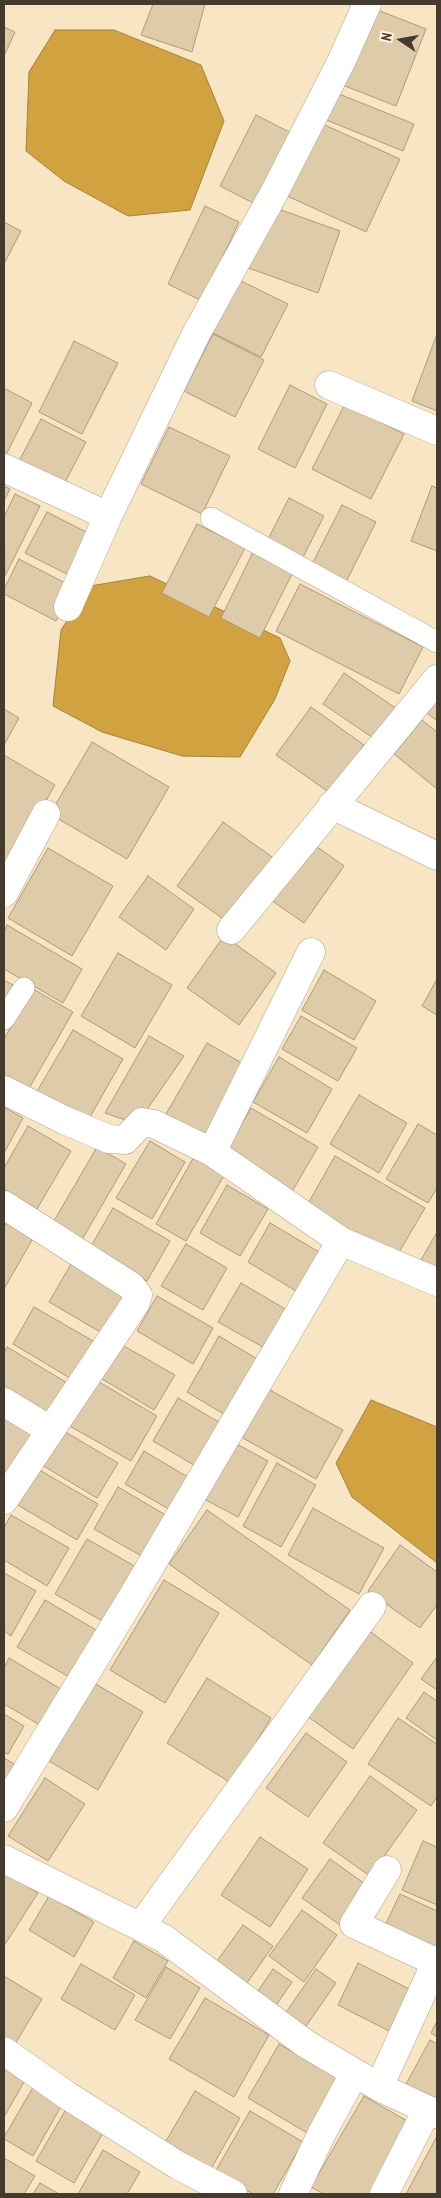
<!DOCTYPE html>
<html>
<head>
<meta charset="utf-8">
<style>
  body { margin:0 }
  #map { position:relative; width:441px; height:2198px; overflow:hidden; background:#f7e5c4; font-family:"PT Sans Narrow",sans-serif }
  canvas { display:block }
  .frame { position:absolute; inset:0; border:5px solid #433c2e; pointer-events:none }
  .north { position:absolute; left:376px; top:15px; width:50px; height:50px; -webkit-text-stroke:4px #fef3df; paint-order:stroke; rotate:282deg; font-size:14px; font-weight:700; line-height:20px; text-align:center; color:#433c2e }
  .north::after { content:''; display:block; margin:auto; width:18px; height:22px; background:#433c2e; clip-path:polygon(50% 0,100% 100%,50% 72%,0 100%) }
</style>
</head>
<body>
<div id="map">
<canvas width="441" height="2198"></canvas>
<div class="frame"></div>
<div class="north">N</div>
</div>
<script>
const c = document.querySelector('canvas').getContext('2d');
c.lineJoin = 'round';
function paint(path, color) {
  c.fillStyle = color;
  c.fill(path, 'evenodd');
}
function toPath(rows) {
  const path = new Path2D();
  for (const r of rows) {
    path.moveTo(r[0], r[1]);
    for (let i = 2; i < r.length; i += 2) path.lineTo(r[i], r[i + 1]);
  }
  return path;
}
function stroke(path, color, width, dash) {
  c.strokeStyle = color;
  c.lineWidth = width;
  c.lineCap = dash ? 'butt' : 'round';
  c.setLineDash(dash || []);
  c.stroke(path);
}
const water = toPath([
  [55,30,114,30,201,65,224,121,190,210,128,216,64,181,26,151,29,72,55,30],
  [150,576,280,638,290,661,275,699,240,757,182,756,102,732,53,706,61,630,90,586,150,576],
  [371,1400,437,1427,437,1563,352,1497,336,1463,371,1400]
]);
const building = toPath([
  [153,4,205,4,192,52,141,35,153,4],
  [370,7,426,29,396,106,340,84,370,7],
  [4,27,15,32,4,56,4,27],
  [329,90,414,124,403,151,314,115,329,90],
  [256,115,297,136,261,207,220,186,256,115],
  [318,122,400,159,366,232,285,195,318,122],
  [205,206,239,222,202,301,168,284,205,206],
  [270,206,340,231,318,293,243,266,270,206],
  [4,222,21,231,4,264,4,222],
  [229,275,288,304,261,357,203,328,229,275],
  [213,334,264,360,235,417,184,391,213,334],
  [437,334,437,411,412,401,437,334],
  [74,341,118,363,82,434,39,412,74,341],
  [290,385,327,404,295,468,258,449,290,385],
  [4,388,32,403,4,459,4,388],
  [345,404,404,434,371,499,312,469,345,404],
  [41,419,86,442,63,486,18,463,41,419],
  [169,427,230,456,202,514,141,484,169,427],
  [4,486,10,489,4,501,4,486],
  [432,486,437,488,437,551,411,541,432,486],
  [15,494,40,506,5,576,4,517,15,494],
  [289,498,324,516,301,561,266,543,289,498],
  [342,505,376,522,343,588,309,570,342,505],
  [47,512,94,536,73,577,25,553,47,512],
  [197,524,245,548,209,617,162,593,197,524],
  [253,552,293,572,260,638,221,618,253,552],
  [19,559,73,587,56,621,4,594,4,589,19,559],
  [300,584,423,647,399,694,276,631,300,584],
  [344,673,400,711,379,742,323,704,344,673],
  [437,700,437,721,427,713,437,700],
  [311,707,364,745,330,793,276,755,311,707],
  [4,709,19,718,4,745,4,709],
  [422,720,437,732,437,789,394,754,422,720],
  [92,742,169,787,127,859,50,814,92,742],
  [4,755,55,785,8,866,4,863,4,755],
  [223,822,275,859,229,923,177,886,223,822],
  [309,841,344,866,304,923,268,898,309,841],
  [48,848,113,886,72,956,8,918,48,848],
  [148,876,194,909,166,950,119,917,148,876],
  [7,925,82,969,63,1003,4,969,4,932,7,925],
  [224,936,276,973,239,1025,187,988,224,936],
  [118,953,172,985,135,1048,81,1016,118,953],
  [324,970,376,1001,354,1040,302,1010,324,970],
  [437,979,437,1015,422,1006,437,979],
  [4,980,13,985,4,1001,4,980],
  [33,989,73,1012,28,1090,4,1076,4,1039,33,989],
  [301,1016,357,1048,338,1081,282,1049,301,1016],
  [73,1030,123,1059,87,1122,36,1093,73,1030],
  [149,1036,184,1056,137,1124,105,1113,149,1036],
  [207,1043,247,1066,201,1144,162,1121,207,1043],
  [279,1057,332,1089,307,1133,253,1102,279,1057],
  [359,1095,407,1123,379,1173,330,1144,359,1095],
  [4,1107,23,1118,4,1153,4,1107],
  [251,1108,318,1147,290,1195,223,1157,251,1108],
  [418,1124,437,1135,437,1188,428,1203,386,1179,418,1124],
  [28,1126,71,1151,37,1209,4,1189,4,1168,28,1126],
  [150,1141,185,1162,152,1219,116,1198,150,1141],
  [97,1147,126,1164,80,1243,51,1226,97,1147],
  [195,1155,226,1172,186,1241,156,1224,195,1155],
  [335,1156,425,1208,395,1259,306,1207,335,1156],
  [227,1185,268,1209,240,1256,200,1233,227,1185],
  [113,1208,170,1241,147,1281,90,1248,113,1208],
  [8,1220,35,1235,4,1289,4,1227,8,1220],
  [270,1223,324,1255,301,1294,248,1262,270,1223],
  [437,1232,437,1269,421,1260,437,1232],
  [186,1244,227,1268,203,1310,161,1286,186,1244],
  [71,1264,129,1298,107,1336,49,1302,71,1264],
  [241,1283,292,1313,270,1351,218,1322,241,1283],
  [157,1296,213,1328,193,1364,137,1331,157,1296],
  [34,1307,95,1342,73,1380,13,1344,34,1307],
  [219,1336,264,1363,232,1419,187,1392,219,1336],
  [117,1342,175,1375,154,1410,97,1376,117,1342],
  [7,1347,69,1384,47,1423,4,1397,4,1353,7,1347],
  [94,1379,157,1416,131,1461,68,1425,94,1379],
  [268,1389,343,1430,316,1479,241,1437,268,1389],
  [178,1398,229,1428,204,1471,153,1441,178,1398],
  [4,1409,40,1430,4,1476,4,1409],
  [62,1430,118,1463,97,1498,42,1465,62,1430],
  [235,1443,268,1461,238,1517,204,1499,235,1443],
  [144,1451,198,1483,179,1515,125,1484,144,1451],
  [277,1463,316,1485,281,1547,243,1526,277,1463],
  [36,1468,98,1504,77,1540,16,1504,36,1468],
  [118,1487,169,1517,145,1558,94,1529,118,1487],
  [313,1508,384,1548,359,1594,288,1555,313,1508],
  [207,1510,350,1610,312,1665,169,1564,207,1510],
  [11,1515,69,1548,47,1586,4,1560,4,1528,11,1515],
  [87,1539,138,1568,106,1623,55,1594,87,1539],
  [400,1545,437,1572,437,1605,420,1628,368,1591,400,1545],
  [4,1573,36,1591,11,1636,4,1631,4,1573],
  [164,1580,219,1613,165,1703,110,1670,164,1580],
  [45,1600,103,1634,76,1681,17,1647,45,1600],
  [368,1630,413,1663,353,1749,307,1716,368,1630],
  [437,1657,437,1690,421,1679,437,1657],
  [9,1658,66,1692,45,1728,4,1704,4,1668,9,1658],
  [207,1678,271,1718,231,1783,167,1743,207,1678],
  [94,1683,143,1712,98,1790,49,1761,94,1683],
  [424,1692,437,1701,437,1740,406,1718,424,1692],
  [4,1714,24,1726,8,1754,4,1752,4,1714],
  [398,1718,437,1744,437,1797,431,1806,368,1764,398,1718],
  [306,1733,347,1762,308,1817,266,1788,306,1733],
  [4,1758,14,1764,4,1783,4,1758],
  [370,1776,417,1810,370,1876,323,1843,370,1776],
  [45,1778,85,1804,48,1861,8,1836,45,1778],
  [260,1837,308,1869,270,1927,221,1895,260,1837],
  [423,1841,437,1847,437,1905,402,1890,423,1841],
  [330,1859,368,1886,340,1925,302,1898,330,1859],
  [4,1871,38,1893,4,1946,4,1871],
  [400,1894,437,1911,437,1949,382,1932,400,1894],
  [49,1896,94,1922,74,1957,29,1930,49,1896],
  [302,1910,337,1935,304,1982,269,1956,302,1910],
  [243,1925,273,1946,242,1990,212,1968,243,1925],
  [134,1941,168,1961,146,1998,113,1978,134,1941],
  [358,1963,413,1991,393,2033,338,2005,358,1963],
  [81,1964,135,1995,115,2030,61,1999,81,1964],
  [166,1967,200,1988,170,2039,135,2020,166,1967],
  [273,1969,292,1982,275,2007,256,1994,273,1969],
  [316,1969,336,1983,302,2032,282,2018,316,1969],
  [4,1976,42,1999,15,2044,4,2038,4,1976],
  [205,1998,269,2035,234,2097,169,2059,205,1998],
  [437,2021,437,2037,431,2033,437,2021],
  [430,2040,437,2044,437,2106,404,2088,430,2040],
  [279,2044,340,2080,309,2134,248,2098,279,2044],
  [4,2063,27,2077,4,2117,4,2063],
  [35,2084,64,2101,33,2156,4,2139,4,2137,35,2084],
  [195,2091,240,2118,208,2174,162,2148,195,2091],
  [364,2096,416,2126,377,2194,324,2194,311,2187,364,2096],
  [69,2104,107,2126,74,2183,36,2161,69,2104],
  [250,2111,303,2142,273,2194,253,2194,215,2172,250,2111],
  [437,2136,437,2194,406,2194,437,2136],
  [103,2150,140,2172,127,2194,78,2194,103,2150],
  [4,2158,35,2176,24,2194,4,2194,4,2158],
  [40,2183,59,2194,33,2194,40,2183]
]);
const lane = toPath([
  [211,518,437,642],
  [4,1019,24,988]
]);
const street = toPath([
  [329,385,437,431],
  [4,468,108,516],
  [68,607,108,516,196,334,273,195,342,60,367,4],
  [332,805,437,856],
  [4,893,46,814],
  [231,930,437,679],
  [4,1090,64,1120,109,1139,125,1140,142,1122,154,1124,212,1152,341,1241,437,1282],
  [212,1152,311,952],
  [4,1205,131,1286,138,1295,135,1304,4,1500],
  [4,1402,50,1430],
  [4,1808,134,1594,341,1241],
  [4,1859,163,1938,306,2044,379,2087,437,2114],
  [387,1870,354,1924,436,1962],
  [141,1926,372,1606],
  [4,2051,68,2096,179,2166,233,2194],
  [379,2087,437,1960],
  [293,2194,322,2133,354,2074],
  [384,2194,427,2110]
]);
paint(water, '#d1a240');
stroke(water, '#a6833b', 1);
paint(building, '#ddcbaa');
stroke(building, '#ac9a7b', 1);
stroke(lane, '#b6a585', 22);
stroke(street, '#b6a585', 29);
stroke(lane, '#fff', 21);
stroke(street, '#fff', 28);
</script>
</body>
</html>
